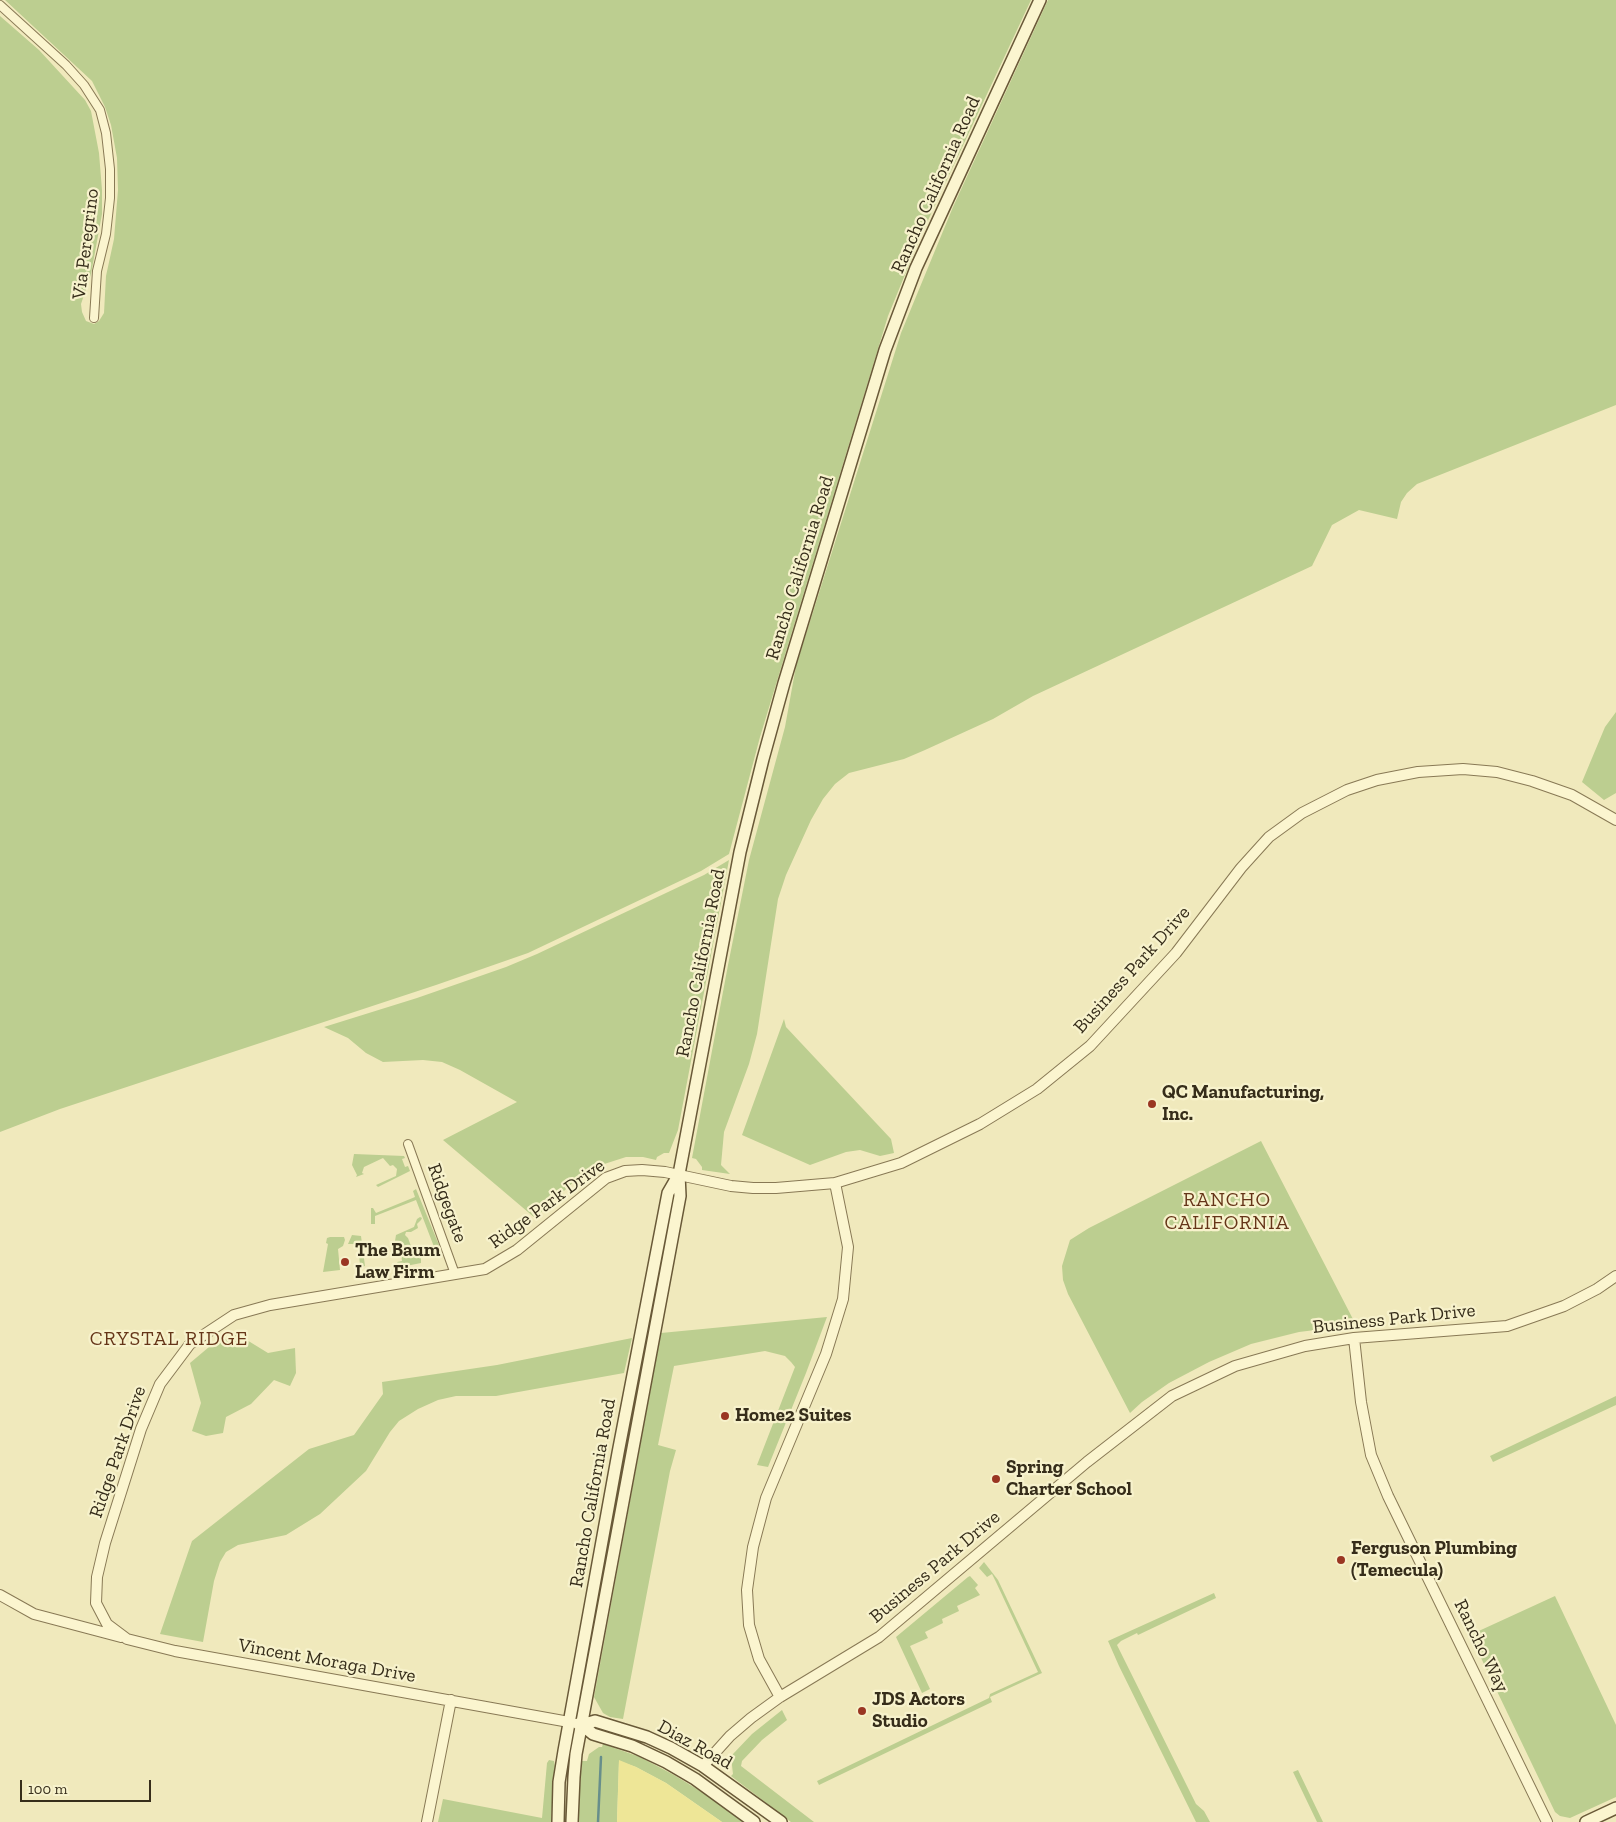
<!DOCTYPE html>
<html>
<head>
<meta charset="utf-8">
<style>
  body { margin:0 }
  #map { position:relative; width:1616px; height:1822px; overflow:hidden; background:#f0e9bc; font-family:"Zilla Slab",serif }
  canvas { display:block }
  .scale { position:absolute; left:20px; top:1780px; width:131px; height:22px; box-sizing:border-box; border:2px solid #362d1a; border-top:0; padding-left:6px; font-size:15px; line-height:18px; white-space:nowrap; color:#362d1a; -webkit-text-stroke:4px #f7f2cc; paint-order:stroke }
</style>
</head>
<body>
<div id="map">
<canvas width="1616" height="1822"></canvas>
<div class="scale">100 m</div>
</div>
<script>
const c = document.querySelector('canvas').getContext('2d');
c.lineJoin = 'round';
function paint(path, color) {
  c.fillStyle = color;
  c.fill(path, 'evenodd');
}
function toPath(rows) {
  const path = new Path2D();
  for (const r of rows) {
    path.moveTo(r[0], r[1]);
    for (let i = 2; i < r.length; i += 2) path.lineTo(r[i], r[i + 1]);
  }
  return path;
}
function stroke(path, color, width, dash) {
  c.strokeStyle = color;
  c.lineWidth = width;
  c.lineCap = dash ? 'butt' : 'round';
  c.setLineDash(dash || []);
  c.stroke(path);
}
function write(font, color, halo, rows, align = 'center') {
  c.font = font + ' "Zilla Slab",serif';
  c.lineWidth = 4.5;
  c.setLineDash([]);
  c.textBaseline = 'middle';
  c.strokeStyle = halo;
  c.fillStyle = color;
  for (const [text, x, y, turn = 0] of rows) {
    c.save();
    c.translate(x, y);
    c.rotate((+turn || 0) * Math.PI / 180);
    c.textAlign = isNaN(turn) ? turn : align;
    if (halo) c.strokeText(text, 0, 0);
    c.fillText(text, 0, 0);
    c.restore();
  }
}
const green = toPath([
  [5,0,1031,0,923,231,888,316,760,737,729,854,701,871,528,953,436,985,60,1109,0,1132,0,16,39,50,85,100,91,111,99,153,102,190,102,214,91,274,81,304,82,312,86,321,94,324,99,321,104,313,106,276,114,239,118,190,117,158,111,125,105,107,92,81],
  [1048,0,1616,0,1616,405,1417,484,1407,493,1401,502,1397,519,1359,510,1332,525,1312,566,1033,696,993,719,925,750,904,759,849,773,835,784,823,799,811,820,786,875,778,899,757,1034,749,1064,724,1132,721,1165,730,1174,702,1170,702,1167,696,1159,692,1158,728,965,749,860,785,727,796,666,901,333,953,207],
  [1616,712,1616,793,1604,800,1582,782,1605,727],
  [729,860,678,1130,669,1153,664,1153,657,1157,656,1160,643,1157,626,1157,598,1166,580,1176,535,1218,443,1140,517,1102,460,1070,442,1062,423,1060,383,1062,366,1053,348,1038,324,1027,417,998,506,967,537,954,704,875],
  [784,1019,786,1027,891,1139,894,1153,880,1156,860,1150,846,1152,810,1165,742,1135],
  [1261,1141,1356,1325,1299,1332,1251,1344,1209,1362,1169,1383,1142,1402,1130,1413,1068,1294,1063,1280,1062,1266,1070,1240,1089,1228],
  [354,1154,404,1156,405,1158,402,1159,405,1167,408,1166,410,1171,378,1187,376,1185,396,1176,397,1169,393,1165,390,1166,383,1158,364,1167,362,1173,364,1174,356,1177,357,1175,352,1165],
  [416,1189,441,1250,436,1252,416,1200,375,1216,375,1224,371,1224,371,1208,373,1208,376,1213,415,1197,413,1191],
  [420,1217,422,1218,421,1220,417,1224,418,1228,411,1232,406,1232,405,1235,408,1238,415,1257,421,1258,421,1263,401,1267,397,1262,402,1261,400,1246,395,1241,396,1235,414,1227,417,1219],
  [352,1235,361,1236,365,1266,356,1269,354,1269,360,1265,358,1244,348,1244],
  [330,1237,344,1237,345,1240,343,1246,338,1249,340,1270,323,1272,328,1244,326,1243,327,1238],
  [827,1317,806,1373,768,1467,757,1465,795,1367,791,1362,785,1356,765,1351,674,1366,658,1445,676,1450,670,1471,623,1719,610,1717,603,1713,594,1697,661,1333],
  [237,1334,268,1353,295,1348,296,1373,290,1386,274,1380,251,1404,226,1417,223,1433,206,1436,192,1431,201,1403,190,1363,209,1347],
  [632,1338,624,1373,496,1396,456,1396,438,1400,418,1409,399,1421,390,1432,366,1471,320,1514,286,1535,238,1545,226,1552,220,1562,214,1581,203,1642,160,1634,192,1541,309,1449,354,1435,383,1394,382,1382,497,1365],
  [1616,1396,1616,1405,1493,1462,1490,1456],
  [984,1562,998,1580,1042,1673,990,1697,992,1702,819,1785,817,1781,989,1698,990,1694,1038,1672,996,1582,992,1574,987,1577,979,1568],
  [970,1576,978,1585,975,1588,980,1595,957,1606,959,1611,942,1619,943,1623,925,1632,928,1638,910,1646,930,1689,922,1693,896,1637,968,1577],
  [1214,1593,1216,1598,1138,1635,1137,1633,1121,1641,1117,1645,1196,1804,1204,1811,1210,1822,1196,1822,1119,1666,1108,1641],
  [1555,1596,1616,1725,1616,1797,1570,1818,1560,1816,1555,1812,1470,1635],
  [782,1710,787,1720,762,1740,742,1761,741,1766,814,1822,791,1822,731,1776,733,1774,731,1757,733,1754,752,1734],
  [603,1744,640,1757,674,1775,705,1794,743,1822,722,1822,666,1783,636,1767,619,1761,617,1822,577,1822,582,1761,587,1761,589,1754,599,1747,602,1747],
  [549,1760,554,1761,555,1766,551,1822,438,1822,443,1799,542,1818,547,1763],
  [1298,1770,1323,1822,1317,1822,1293,1772]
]);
const sand = toPath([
  [619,1760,636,1767,666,1783,722,1822,617,1822]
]);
const stream = toPath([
  [598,1822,601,1757]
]);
const minor = toPath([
  [0,5,66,65,84,85,100,110,106,133,110,169,110,198,106,234,97,271,94,318],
  [408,1144,455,1274]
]);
const tertiary = toPath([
  [1354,1338,1361,1402,1371,1455,1388,1496,1547,1822],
  [0,1595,34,1614,121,1637],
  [780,1697,759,1659,749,1625,747,1590,753,1547,766,1498,826,1354,843,1299,848,1247,835,1183],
  [569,1722,175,1651,127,1639,107,1624,96,1603,97,1577,105,1543,141,1429,160,1384,190,1344,234,1315,270,1305,485,1269,517,1250,606,1178,625,1171,642,1170,665,1172,731,1186,753,1188,776,1188,835,1183,901,1163,980,1124,1037,1089,1090,1046,1176,953,1241,868,1269,837,1302,813,1347,790,1377,780,1418,772,1463,769,1497,772,1532,781,1572,795,1616,820],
  [703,1766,730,1736,751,1718,780,1697,879,1637,1087,1462,1172,1396,1235,1366,1305,1346,1354,1338,1507,1326,1564,1306,1597,1289,1616,1276],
  [427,1822,451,1700]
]);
const secondary = toPath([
  [578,1724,582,1725,593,1734,632,1746,666,1762,695,1779,754,1822],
  [582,1725,595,1721,647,1737,671,1748,703,1766,781,1822],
  [558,1822,559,1782,564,1751,618,1453,668,1193,679,1174],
  [572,1822,574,1777,576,1754,680,1196,679,1174,740,852,763,759,784,683,885,350,916,268,1040,0],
  [1586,1822,1616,1808]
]);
const markers = [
  [1152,1104,5,"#9a3622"],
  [345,1262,5,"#9a3622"],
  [725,1416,5,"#9a3622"],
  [996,1479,5,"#9a3622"],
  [1341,1560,5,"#9a3622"],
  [862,1711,5,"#9a3622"]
];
const streetNames = [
  ["Rancho California Road",936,185,-66],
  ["Via Peregrino",86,244,-83],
  ["Rancho California Road",800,568,-73],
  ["Rancho California Road",701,963,-79],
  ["Business Park Drive",1132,970,-48],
  ["Ridgegate",447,1203,70],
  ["Ridge Park Drive",547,1204,-36],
  ["Business Park Drive",1394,1319,-6],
  ["Ridge Park Drive",118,1452,-71],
  ["Rancho California Road",593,1493,-80],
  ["Business Park Drive",935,1567,-40],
  ["Rancho Way",1481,1646,64],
  ["Vincent Moraga Drive",327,1661,10],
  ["Diaz Road",695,1745,29]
];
const poiNames = [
  ["QC Manufacturing,",1162,1093],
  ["Inc.",1162,1115],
  ["The Baum",355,1251],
  ["Law Firm",355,1273],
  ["Home2 Suites",735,1416],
  ["Spring",1006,1468],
  ["Charter School",1006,1490],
  ["Ferguson Plumbing",1351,1549],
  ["(Temecula)",1351,1571],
  ["JDS Actors",872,1700],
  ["Studio",872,1722]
];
const neighbourhoodNames = [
  ["RANCHO",1227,1200],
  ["CALIFORNIA",1227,1223],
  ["CRYSTAL RIDGE",169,1339]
];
paint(green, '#bcce90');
paint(sand, '#eee697');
stroke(stream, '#678e8b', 2.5);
stroke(minor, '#887955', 10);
stroke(tertiary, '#887955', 12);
stroke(secondary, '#695938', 14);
stroke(minor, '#fbf5cf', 8);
stroke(tertiary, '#fbf5cf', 10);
stroke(secondary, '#fbf5cf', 11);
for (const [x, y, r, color] of markers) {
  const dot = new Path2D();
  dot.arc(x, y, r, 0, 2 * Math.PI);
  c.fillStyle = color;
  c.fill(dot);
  stroke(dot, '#f7f2cc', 2);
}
write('19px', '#362d1a', '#f7f2cc', streetNames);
write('bold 19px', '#362d1a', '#f7f2cc', poiNames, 'left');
c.letterSpacing = '1px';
write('20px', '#653518', '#f7f2cc', neighbourhoodNames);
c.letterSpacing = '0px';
</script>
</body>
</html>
